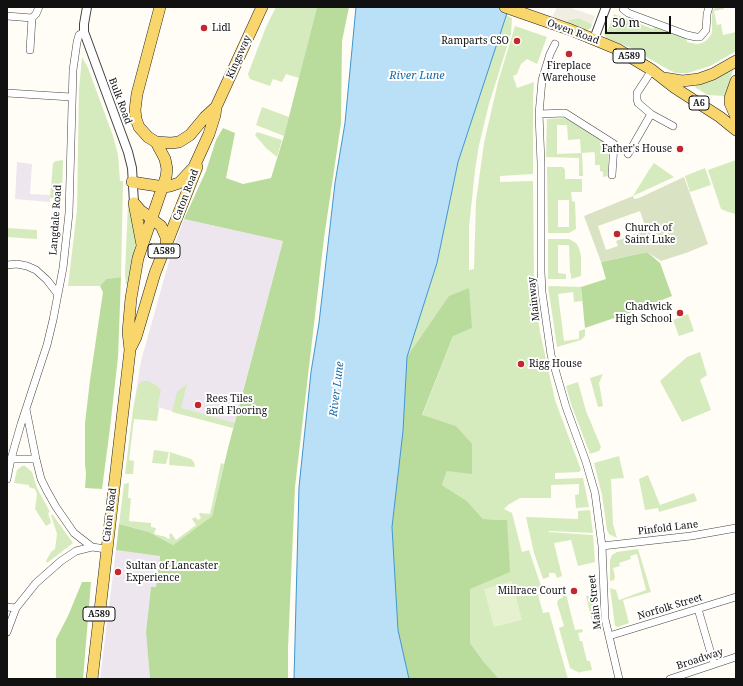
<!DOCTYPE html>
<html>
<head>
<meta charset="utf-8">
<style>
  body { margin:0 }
  #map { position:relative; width:743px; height:686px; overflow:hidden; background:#fffdf5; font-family:"Noto Serif",serif }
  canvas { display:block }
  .frame { position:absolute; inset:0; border:8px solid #111; pointer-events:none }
  .scale { position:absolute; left:605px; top:16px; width:66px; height:18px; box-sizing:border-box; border:2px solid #111; border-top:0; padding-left:5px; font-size:12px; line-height:14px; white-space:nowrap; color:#111; -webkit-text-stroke:3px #fff; paint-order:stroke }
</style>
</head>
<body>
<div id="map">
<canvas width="743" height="686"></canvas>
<div class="frame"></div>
<div class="scale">50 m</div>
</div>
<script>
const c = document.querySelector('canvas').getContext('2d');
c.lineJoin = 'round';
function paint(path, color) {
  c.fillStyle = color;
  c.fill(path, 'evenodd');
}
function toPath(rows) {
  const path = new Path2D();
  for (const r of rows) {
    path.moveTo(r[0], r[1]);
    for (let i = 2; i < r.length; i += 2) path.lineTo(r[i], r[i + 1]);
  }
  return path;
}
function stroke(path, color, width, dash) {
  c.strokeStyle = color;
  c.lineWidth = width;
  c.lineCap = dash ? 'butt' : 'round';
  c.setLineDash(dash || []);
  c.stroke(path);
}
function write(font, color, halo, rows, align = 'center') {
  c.font = font + ' "Noto Serif",serif';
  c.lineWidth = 4;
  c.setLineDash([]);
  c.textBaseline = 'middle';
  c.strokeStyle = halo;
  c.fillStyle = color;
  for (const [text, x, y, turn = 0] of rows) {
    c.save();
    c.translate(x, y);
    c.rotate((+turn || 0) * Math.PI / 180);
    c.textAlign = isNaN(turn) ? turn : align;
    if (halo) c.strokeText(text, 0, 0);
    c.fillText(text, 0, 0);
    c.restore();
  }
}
const industrial = toPath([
  [17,162,32,164,30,194,50,195,50,202,15,199],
  [184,219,283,241,233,428,157,407,133,410,141,361,171,254],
  [116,550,160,555,156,588,151,587,146,632,150,679,100,679]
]);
const green = toPath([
  [276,7,317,7,299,78,286,74,282,82,273,79,270,86,250,79,248,74,266,27],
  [719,7,724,7,724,9,714,11,717,25,721,24,723,35,736,32,736,51,710,66,688,73,676,73,669,70,631,48,606,38,604,34,605,29,608,30,614,14,653,29,654,27,686,38,687,42,697,44,702,43,707,40,712,33,712,11,715,8],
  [506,15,512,18,511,34,489,104,479,145,475,170,469,227,469,270,474,269,476,201,484,143,498,82,515,26,547,37,537,64,527,59,521,64,517,74,513,76,517,88,534,82,533,97,533,174,500,176,500,182,533,181,534,282,535,299,540,332,555,400,581,470,579,472,555,473,555,479,583,478,589,507,576,508,575,495,579,494,579,484,551,485,551,498,520,498,508,505,504,509,512,513,522,552,529,550,542,589,537,591,543,613,549,612,568,679,499,679,484,662,470,643,470,589,507,520,483,519,467,501,442,485,447,471,456,426,422,416,453,336,469,288,407,357,437,263,458,162],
  [578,18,592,24,591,28,587,30,568,23,568,20],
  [82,57,88,68,113,136,118,155,120,181,123,181,121,277,106,279,100,286,68,286,77,210,79,90],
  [732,69,733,70,725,96,708,95,696,88,695,86,717,78],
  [262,107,289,117,284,136,256,125],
  [564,118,568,119,609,145,608,176,603,177,603,172,600,171,600,165,595,165,595,154,594,152,582,153,583,176,579,176,579,158,546,157,547,119],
  [557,125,567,125,568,140,580,139,581,153,557,154],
  [257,132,282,140,277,157,266,148,255,135],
  [63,160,62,198,50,198,53,163,56,161],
  [736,160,736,214,728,212,721,209,708,170],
  [654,163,674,177,633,196,649,170],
  [547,167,563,167,565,170,565,179,582,179,582,192,571,192,572,201,575,202,576,229,569,233,548,233],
  [558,200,569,200,569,227,558,227],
  [705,168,711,185,690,192,685,176],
  [128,203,136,231,136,242,128,284,126,284,125,273],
  [7,228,37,230,37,239,7,237],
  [548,239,569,239,576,243,579,248,581,256,581,276,571,279,571,274,570,273,569,245,558,245,558,273,566,274,566,279,548,279],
  [550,286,581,287,582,301,574,302,573,292,558,294,564,341,579,339,579,331,585,329,585,336,581,340,557,347,550,299,548,287],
  [688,314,694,331,679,336,673,320],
  [700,352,707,375,700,380,711,410,682,422,660,381,687,357],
  [603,374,599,383,603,406,598,407,590,378],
  [143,381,148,381,156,385,161,390,157,407,159,408,157,421,134,419,129,460,134,461,133,474,125,474,133,410,138,386,140,383],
  [578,382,586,411,601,447,599,451,590,454,571,404,566,386],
  [187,384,181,408,235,423,233,428,172,412,177,392],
  [154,450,169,452,166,464,152,463],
  [170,452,191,459,194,462,195,467,169,465],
  [619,456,624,478,611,479,613,524,617,538,609,534,607,530,602,495,594,463],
  [221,463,224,464,212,516,173,545,149,532,119,524,124,484,129,483,128,498,131,498,129,521,151,523,151,527,156,528,154,534,166,537,168,539,170,538,169,535,171,533,176,540,196,525,192,519,195,517,198,520,201,518,199,514,200,513,210,514],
  [22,466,25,466,32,472,37,488,50,512,48,513,51,523,46,526,35,509,37,494,35,489,29,487,29,485,14,483,17,470],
  [648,475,660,505,694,493,697,501,659,512,658,508,645,510,639,479],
  [590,510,593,533,549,531,548,532,593,535,595,562,578,566,571,540,554,543,562,576,557,578,555,573,549,573,549,577,543,579,534,553,526,517,578,519,578,511],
  [52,514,73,543,47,563,46,561,51,552,55,549,57,534,51,515],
  [638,549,651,592,623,600,629,623,618,627,615,626,610,588,616,590,619,600,646,590,637,554,630,556,631,559,619,563,620,566,613,568,615,577,614,580,610,581,610,560,612,555,617,552],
  [566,594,575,630,582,629,583,632,578,633,580,641,582,641,587,661,590,661,592,670,580,672,580,673,570,668,559,628,564,626,557,603,558,600,563,597,562,595],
  [596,594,600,628,594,630,586,596]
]);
const forest = toPath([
  [317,7,349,7,342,41,341,123,324,238,295,487,288,648,288,679,150,679,146,632,151,587,156,587,160,556,116,550,119,524,149,532,173,545,212,516,228,448,283,241,184,219,206,171,216,140,223,128,235,133,226,178,243,184,271,178,284,136],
  [647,252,660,263,672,296,632,312,585,328,581,287,606,279,601,262],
  [121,277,118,357,110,428,102,489,85,488,86,474,85,464,85,423,90,380,103,292,100,286,106,279],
  [469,288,472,328,453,336,422,415,456,426,472,444,472,474,447,471,442,485,467,501,483,519,507,520,510,572,470,589,470,643,484,662,499,679,409,679,398,630,392,527,403,431,407,357,449,296],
  [82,582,91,582,83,679,56,679,56,639,68,616]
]);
const cemetery = toPath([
  [684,177,708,244,686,253,661,261,647,252,601,262,584,216,633,196,634,199,639,198],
  [640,211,645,226,640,232,616,241,618,246,606,250,598,226]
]);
const pitch = toPath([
  [512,581,522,620,494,627,484,589]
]);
const plaza = toPath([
  [557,7,568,7,595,16,592,24,578,18,568,20,568,23,552,17]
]);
const water = toPath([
  [356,7,509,7,458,162,437,263,407,357,403,431,392,527,398,630,409,679,294,679,299,487,311,372,319,323,335,183,345,123,356,7]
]);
const minor = toPath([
  [623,7,623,9,628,13,687,35,696,37,700,37,706,30,707,14,709,7],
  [7,16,32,18],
  [555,44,550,54,542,80,539,114,541,163,541,272,542,292,551,355,566,407,586,462,595,493,602,546,605,619,619,679],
  [30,50,32,18,36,14,39,7],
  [7,93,71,97],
  [539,114,565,113,614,144,612,175],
  [651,114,673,126],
  [628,154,651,114,638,103,637,99,637,93,652,70],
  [7,265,17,264,27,266,36,270,47,280,57,293],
  [26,409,36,459,41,479,47,491,56,507,74,533,92,547],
  [11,459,36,459],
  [7,479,11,459,21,424,47,345,53,320,63,268,69,213,73,70,77,42,79,35,84,32],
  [602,546,691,536,736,528],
  [7,607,16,608],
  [698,609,714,664],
  [7,632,16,608,36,583,61,561,76,551,92,547,106,549],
  [609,636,736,597],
  [670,679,736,657]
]);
const tertiary = toPath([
  [87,7,84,24,84,32,128,152,132,168,134,203],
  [594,39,606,7]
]);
const primary = toPath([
  [160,7,137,94,135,110,136,119,139,127,148,137,156,142,171,143,179,142,190,135,205,117,216,107],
  [505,7,571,30,617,49,652,70,675,88,720,117,736,130],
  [664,78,682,81,699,79,713,74,736,61],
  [736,81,730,98,730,103,736,117],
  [132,182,164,187,170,186,179,183,194,167,209,134,215,115,216,107,262,7],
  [134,203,140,210,161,226,166,237,166,244],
  [134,203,142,245],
  [131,347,136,337,155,273,197,167],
  [92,679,130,350,128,332,131,298,138,258,166,177,167,169,165,159,156,142]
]);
const markers = [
  [204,28,4,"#c4262e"],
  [517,41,4,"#c4262e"],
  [569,54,4,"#c4262e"],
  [680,149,4,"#c4262e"],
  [617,234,4,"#c4262e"],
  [680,313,4,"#c4262e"],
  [521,364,4,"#c4262e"],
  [198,405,4,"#c4262e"],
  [118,572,4,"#c4262e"],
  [574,591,4,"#c4262e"]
];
const shields = [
  [629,56,32],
  [699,103,20],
  [164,251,32],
  [99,614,32]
];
const shieldNames = [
  ["A589",629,56],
  ["A6",699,103],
  ["A589",164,251],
  ["A589",99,614]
];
const poiNames = [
  ["Lidl",212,28],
  ["Ramparts CSO",509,41,"right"],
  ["Fireplace",569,66,"center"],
  ["Warehouse",569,78,"center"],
  ["Father's House",672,149,"right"],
  ["Church of",625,228],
  ["Saint Luke",625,240],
  ["Chadwick",672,307,"right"],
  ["High School",672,319,"right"],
  ["Rigg House",529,364],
  ["Rees Tiles",206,399],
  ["and Flooring",206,411],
  ["Sultan of Lancaster",126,566],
  ["Experience",126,578],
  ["Millrace Court",566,591,"right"]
];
const streetNames = [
  ["Owen Road",573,32,20],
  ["Kingsway",239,57,-66],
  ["Bulk Road",120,101,69],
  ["Caton Road",186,195,-69],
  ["Langdale Road",56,220,-86],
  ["Mainway",534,299,-96],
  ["Caton Road",110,515,-83],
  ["Pinfold Lane",668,528,-7],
  ["Main Street",595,602,-96],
  ["Norfolk Street",670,607,-17],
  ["Broadway",700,659,-18]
];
const waterNames = [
  ["River Lune",417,76],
  ["River Lune",337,389,-83]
];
paint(industrial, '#eee6ef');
paint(green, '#d5ebbd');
paint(forest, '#b9dc9c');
paint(cemetery, '#d9e3c4');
paint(pitch, '#e6f2cf');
paint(plaza, '#f1ede2');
paint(water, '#b9e0f7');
stroke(water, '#3f96cf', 1);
stroke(minor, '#444', 8);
stroke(tertiary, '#444', 10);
stroke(primary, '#222', 12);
stroke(minor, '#fff', 7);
stroke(tertiary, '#fff', 8);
stroke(primary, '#f9d66b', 11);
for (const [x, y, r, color] of markers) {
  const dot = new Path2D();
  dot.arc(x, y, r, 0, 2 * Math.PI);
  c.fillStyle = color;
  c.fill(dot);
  stroke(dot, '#fff', 1.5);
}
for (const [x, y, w] of shields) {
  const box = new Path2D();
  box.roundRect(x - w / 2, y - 7, w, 14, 3);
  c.fillStyle = '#fff';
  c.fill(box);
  stroke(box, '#111', 1);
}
write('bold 9px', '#111', null, shieldNames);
write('10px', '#111', '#fff', poiNames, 'left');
write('10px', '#111', '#fff', streetNames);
write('italic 11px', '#1768a6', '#fff', waterNames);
</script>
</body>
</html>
